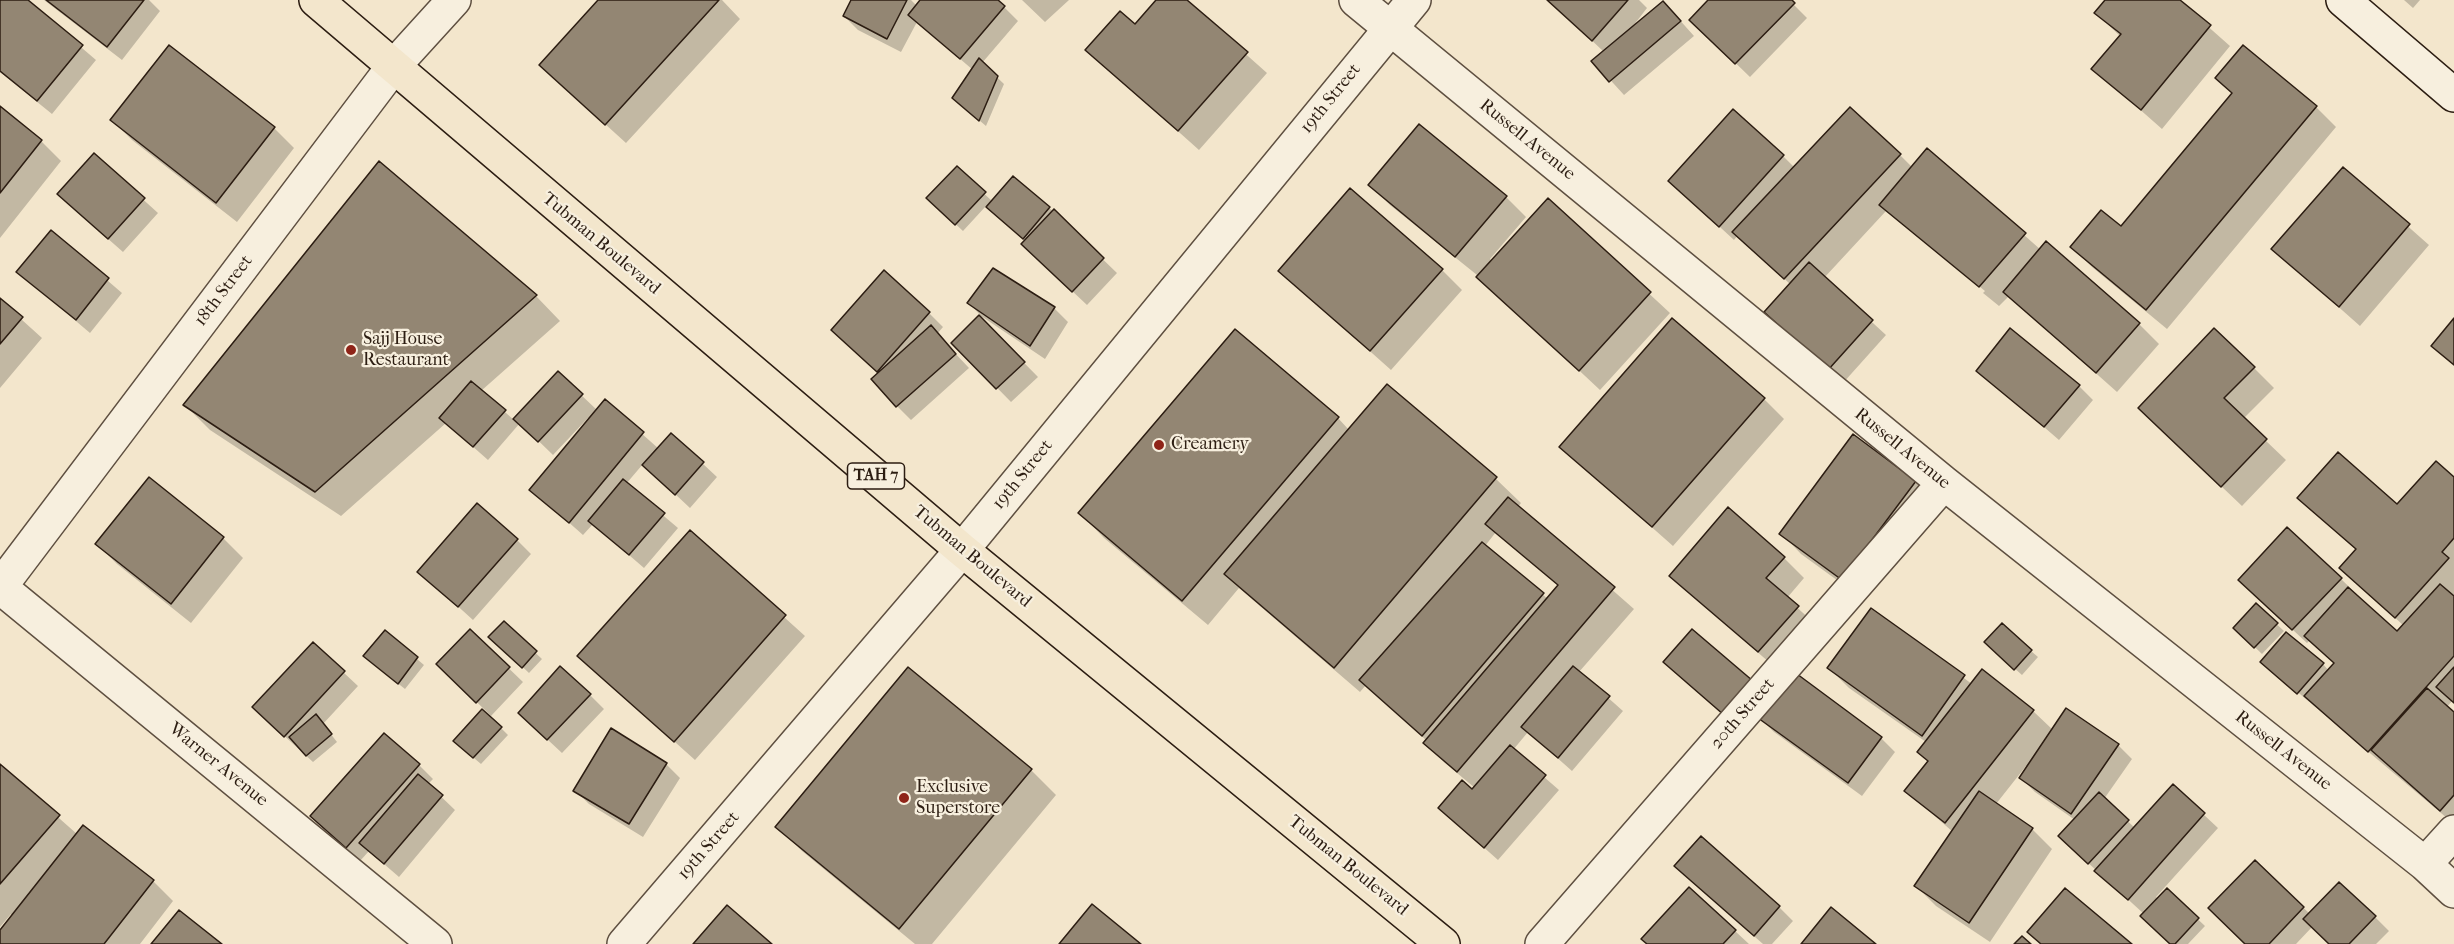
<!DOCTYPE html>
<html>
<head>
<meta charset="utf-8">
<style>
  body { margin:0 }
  canvas { display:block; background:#f3e6cc }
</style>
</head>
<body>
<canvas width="2454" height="944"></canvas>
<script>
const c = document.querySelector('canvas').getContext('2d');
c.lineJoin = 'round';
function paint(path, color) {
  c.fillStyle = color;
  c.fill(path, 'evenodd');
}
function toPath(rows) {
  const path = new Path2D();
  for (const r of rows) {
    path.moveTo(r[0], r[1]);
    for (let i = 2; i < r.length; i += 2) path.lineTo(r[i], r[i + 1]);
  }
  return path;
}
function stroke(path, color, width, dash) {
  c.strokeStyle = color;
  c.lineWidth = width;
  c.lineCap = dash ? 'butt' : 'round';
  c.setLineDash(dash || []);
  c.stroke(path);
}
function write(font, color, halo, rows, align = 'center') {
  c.font = font + ' "IM FELL French Canon",serif';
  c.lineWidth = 4.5;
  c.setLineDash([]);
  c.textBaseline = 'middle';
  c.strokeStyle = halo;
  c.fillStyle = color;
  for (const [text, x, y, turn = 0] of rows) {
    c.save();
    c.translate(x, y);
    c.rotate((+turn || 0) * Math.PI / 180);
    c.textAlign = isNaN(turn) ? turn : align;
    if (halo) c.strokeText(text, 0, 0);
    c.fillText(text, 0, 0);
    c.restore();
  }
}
const shadow = toPath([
  [0,0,26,0,96,60,52,114,0,72],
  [44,0,149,0,160,11,122,60],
  [600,0,722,0,740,19,626,143,561,84],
  [853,0,911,0,917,6,922,0,996,0,1004,7,1018,21,982,63,1004,84,986,126,961,105,973,70,917,22,901,52,858,30,844,16],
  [1022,0,1069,0,1045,22],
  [1158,0,1185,0,1267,73,1199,150,1087,50,1136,26],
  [1549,0,1639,0,1647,8,1630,30,1677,17,1694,36,1624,95,1593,61,1604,52],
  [1710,0,1789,0,1807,18,1750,77,1691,20],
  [2107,0,2178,0,2230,46,2162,129,2094,69,2121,37,2096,13],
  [2404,0,2420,0,2413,8],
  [169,47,274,128,294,148,237,222,132,140,112,120],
  [2217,78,2316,107,2336,127,2167,329,2092,267,2072,247,2122,228,2233,94],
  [0,108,41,141,61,161,0,238],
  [1928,150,2041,250,2139,324,2159,344,2117,392,2009,296,1999,306,1983,293,1985,291,1886,211,1824,278,1886,335,1843,383,1780,326,1791,285,1738,235,1734,240,1670,181,1783,156,1795,168,1900,155,1913,168],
  [94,155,158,213,123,252,73,208],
  [957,168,993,202,1013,178,1054,212,1117,273,1087,305,1037,258,1025,241,986,206,963,231,935,205],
  [2343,169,2429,245,2360,326,2273,249],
  [1370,185,1506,197,1526,217,1490,259,1492,261,1548,200,1670,313,1600,390,1477,275,1390,205],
  [51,232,122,293,90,333,18,272],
  [1442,270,1462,290,1391,370,1280,271],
  [536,296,560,321,481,391,514,420,558,373,597,410,605,401,659,449,672,435,717,477,690,508,643,464,626,484,678,528,644,568,593,524,583,535,531,489,590,419,588,418,553,455,520,423,488,460,446,423,341,516,210,430,185,405],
  [0,300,42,338,0,388],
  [969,303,1054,308,1068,322,1045,359,981,316],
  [929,313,943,327,937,334,969,368,911,420,897,406,879,373,833,330],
  [979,317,1038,377,1011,402,953,343],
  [2254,368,2274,388,2243,419,2286,460,2242,506,2160,428],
  [1978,370,2079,386,2093,400,2059,440],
  [1387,386,1496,479,1521,503,1518,507,1634,609,1579,672,1623,711,1572,771,1528,732,1513,750,1559,790,1498,860,1454,821,1475,788,1445,763,1425,743,1427,741,1366,685,1360,692,1239,588,1208,625,1104,538,1080,513,1338,418,1349,430],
  [1496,532,1559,586,1548,599,1485,546],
  [1764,399,1784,419,1673,546,1561,447],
  [149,479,223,538,243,558,191,623,117,564,97,544],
  [2454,479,2454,702,2452,701,2447,707,2454,714,2454,824,2262,662,2323,664,2329,671,2335,664,2310,640,2307,643,2254,594,2341,579,2397,633,2404,626,2341,568,2357,551,2299,498,2397,506],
  [1915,482,1935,502,1863,599,1801,554,1781,533],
  [690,532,805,636,695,760,579,656],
  [517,540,531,554,473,620,420,572],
  [1784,558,1804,578,1787,598,1818,627,1779,671,1671,576],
  [2256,605,2284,631,2262,654,2235,628],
  [1871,610,1972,684,1982,671,2033,711,2053,730,2118,745,2132,759,2104,799,2135,828,2173,786,2218,828,2156,897,2158,899,2167,890,2205,926,2188,944,2171,944,2144,914,2074,850,2075,820,2035,792,2021,778,2028,768,2026,766,1996,804,2032,829,2052,849,1990,942,1936,906,1916,886,1953,832,1906,791,1929,762,1926,742,1849,688,1829,668],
  [504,623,542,659,529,673,491,637],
  [470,631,523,682,491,716,438,664],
  [385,632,424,665,405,689,372,663],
  [313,644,358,686,323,724,337,742,313,762,268,721],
  [1993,649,2031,651,2038,657,2022,675],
  [909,669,1031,770,1056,795,932,944,915,944,802,851,777,826],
  [590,695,604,709,562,753,534,727],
  [1760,718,1881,738,1895,752,1862,796,1774,732],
  [501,728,508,735,481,764,462,748],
  [666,764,680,778,643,837,589,804,575,790],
  [419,765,433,779,428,784,455,810,399,877,369,851,360,861,326,830],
  [0,766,77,834,83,827,153,881,173,901,140,944,0,944,0,932,13,916,11,914,0,927],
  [2255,862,2310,914,2375,917,2389,931,2376,944,2331,944,2313,926,2296,944,2247,944],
  [1690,880,1779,907,1793,921,1772,944,1763,944],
  [1690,889,1735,931,1749,944,1648,944]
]);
const building = toPath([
  [0,0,28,0,83,45,37,101,0,71,0,0],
  [46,0,144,0,107,47,46,0],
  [598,0,719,0,605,125,539,65,598,0],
  [851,0,907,0,887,39,843,16,851,0],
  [920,0,998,0,1005,6,960,59,908,15,920,0],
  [1156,0,1187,0,1248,52,1178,131,1085,50,1120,11,1135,24,1156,0],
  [1547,0,1628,0,1592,41,1547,0],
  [1708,0,1792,0,1795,3,1735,64,1689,20,1708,0],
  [2105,0,2180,0,2211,25,2141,110,2091,69,2121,34,2094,13,2105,0],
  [1663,1,1681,21,1609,82,1591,61,1663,1],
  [169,45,275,127,216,203,110,120,169,45],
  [2243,45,2317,106,2146,310,2070,247,2101,210,2121,226,2232,93,2215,78,2243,45],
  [979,58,998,76,979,121,952,98,979,58],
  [0,106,42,140,0,193,0,106],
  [1850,107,1901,154,1784,279,1732,232,1850,107],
  [1733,109,1784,155,1719,227,1668,181,1733,109],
  [1419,124,1507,196,1455,257,1368,185,1419,124],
  [1927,148,2026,233,1979,287,1879,205,1927,148],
  [94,153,145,198,108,239,57,194,94,153],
  [379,161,537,295,315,492,183,405,379,161],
  [957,166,986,192,955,225,926,198,957,166],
  [2343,167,2410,224,2339,307,2271,249,2343,167],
  [1013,176,1050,207,1023,239,986,207,1013,176],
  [1350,188,1443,269,1370,351,1278,271,1350,188],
  [1548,198,1651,292,1579,371,1476,277,1548,198],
  [1054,209,1104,258,1072,292,1021,244,1054,209],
  [51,230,109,278,76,320,16,272,51,230],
  [2046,241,2140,323,2096,373,2003,292,2046,241],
  [1809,262,1873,320,1828,370,1764,312,1809,262],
  [993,268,1055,307,1030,346,967,303,993,268],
  [884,270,930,312,877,372,831,330,884,270],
  [0,298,23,317,0,344,0,298],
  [979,315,1025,362,996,389,951,343,979,315],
  [1672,318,1765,398,1652,527,1559,447,1672,318],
  [2454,318,2454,365,2431,346,2454,318],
  [931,325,956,354,896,407,871,379,931,325],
  [2010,328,2080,385,2044,427,1976,371,2010,328],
  [2214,328,2255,367,2224,398,2267,439,2221,487,2138,408,2214,328],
  [1235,329,1339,417,1182,601,1078,513,1235,329],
  [558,371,583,394,538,442,513,419,558,371],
  [471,381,506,410,473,447,439,418,471,381],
  [1387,384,1497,477,1334,668,1224,574,1387,384],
  [605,399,644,432,569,523,529,490,605,399],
  [671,433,704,462,675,495,642,465,671,433],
  [1853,434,1916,481,1842,580,1779,534,1853,434],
  [2338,452,2397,504,2436,461,2454,477,2454,538,2442,552,2449,558,2395,618,2339,568,2356,549,2297,498,2338,452],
  [149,477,224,537,171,604,95,544,149,477],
  [623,479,665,513,629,555,588,521,623,479],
  [1508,497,1615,587,1457,772,1423,743,1558,585,1485,524,1508,497],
  [477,503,518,539,458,607,417,572,477,503],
  [1728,507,1785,557,1766,578,1799,606,1758,652,1669,576,1728,507],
  [2287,527,2342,578,2292,630,2238,580,2287,527],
  [690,530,786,615,674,742,577,656,690,530],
  [1482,542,1544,593,1422,736,1359,680,1482,542],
  [2440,584,2454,596,2454,656,2368,752,2304,696,2334,663,2304,636,2348,587,2397,631,2440,584],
  [2256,603,2278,623,2254,648,2233,628,2256,603],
  [1871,608,1965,675,1922,736,1827,668,1871,608],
  [504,621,537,651,522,668,488,637,504,621],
  [2002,623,2032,650,2014,670,1984,642,2002,623],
  [470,629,510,667,476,703,436,664,470,629],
  [1692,629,1753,681,1724,715,1663,662,1692,629],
  [385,630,418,657,398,684,363,656,385,630],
  [2286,632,2324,663,2297,694,2260,662,2286,632],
  [313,642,345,671,284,737,252,707,313,642],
  [560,666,591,694,547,740,518,713,560,666],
  [1573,666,1610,696,1558,758,1521,727,1573,666],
  [908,667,1032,769,899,929,775,827,908,667],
  [2454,667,2454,703,2436,687,2454,667],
  [1982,669,2034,710,1945,823,1904,791,1928,761,1917,752,1982,669],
  [1793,671,1882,737,1848,783,1758,718,1793,671],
  [2427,688,2454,712,2454,795,2440,811,2371,750,2427,688],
  [2066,708,2119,744,2071,814,2019,778,2066,708],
  [482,709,502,727,473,758,453,741,482,709],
  [316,714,332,734,306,756,289,737,316,714],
  [611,728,667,763,629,824,573,791,611,728],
  [384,733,420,764,346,848,310,816,384,733],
  [1510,745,1546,775,1484,848,1438,808,1462,780,1472,789,1510,745],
  [0,764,60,815,0,884,0,764],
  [418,774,443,795,384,864,359,843,418,774],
  [2173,784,2205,813,2128,900,2094,871,2173,784],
  [1979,791,2033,828,1969,923,1914,886,1979,791],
  [2099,792,2129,820,2088,864,2058,836,2099,792],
  [83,825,154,880,104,944,0,944,0,930,83,825],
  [1701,836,1780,906,1754,936,1674,866,1701,836],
  [2255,860,2304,907,2269,944,2245,944,2208,908,2255,860],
  [2339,882,2376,916,2349,944,2329,944,2303,919,2339,882],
  [1689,887,1736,930,1723,944,1647,944,1641,939,1689,887],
  [2065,888,2132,944,2041,944,2027,932,2065,888],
  [2167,888,2199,918,2175,944,2170,944,2140,916,2167,888],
  [1092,904,1141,944,1059,944,1092,904],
  [727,905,772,944,693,944,727,905],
  [1831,907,1876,944,1801,944,1831,907],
  [179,910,222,944,151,944,179,910],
  [2022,936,2031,944,2014,944,2022,936]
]);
const street = toPath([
  [1356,0,1944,483,2425,864,2454,891],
  [0,587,393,67,454,0],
  [0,587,435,944],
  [2425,864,2454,832],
  [624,944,962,550,1414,0],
  [1542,944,1944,483]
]);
const secondary = toPath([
  [2343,0,2454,95]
]);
const highway = toPath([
  [316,0,962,550,1443,944]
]);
const markers = [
  [351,350,6,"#8f2418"],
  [1159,445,6,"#8f2418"],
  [904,798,6,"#8f2418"]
];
const shields = [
  [876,476,57]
];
const shieldNames = [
  ["TAH 7",876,476]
];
const streetNames = [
  ["19th Street",1331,99,-51],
  ["Russell Avenue",1527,140,39],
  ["Tubman Boulevard",601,244,40],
  ["18th Street",224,291,-53],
  ["Russell Avenue",1902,449,39],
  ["19th Street",1023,475,-51],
  ["Tubman Boulevard",972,557,40],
  ["20th Street",1743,714,-49],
  ["Russell Avenue",2283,751,38],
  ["Warner Avenue",218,765,39],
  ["19th Street",709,846,-49],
  ["Tubman Boulevard",1348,866,39]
];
const poiNames = [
  ["Sajj House",363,340],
  ["Restaurant",363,361],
  ["Creamery",1171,445],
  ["Exclusive",916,788],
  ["Superstore",916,809]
];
paint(shadow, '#0003');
paint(building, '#938673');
stroke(building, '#2c1d12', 1.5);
stroke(street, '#5e4f40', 36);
stroke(secondary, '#2c1d12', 36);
stroke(highway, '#2c1d12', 36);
stroke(street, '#f7efde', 33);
stroke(secondary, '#f7efde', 33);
stroke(highway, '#f3e6cc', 33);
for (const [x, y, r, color] of markers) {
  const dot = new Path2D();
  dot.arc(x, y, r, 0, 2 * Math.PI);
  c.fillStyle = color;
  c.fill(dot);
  stroke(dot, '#f7efde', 2);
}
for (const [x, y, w] of shields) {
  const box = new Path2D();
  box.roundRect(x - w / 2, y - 13, w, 26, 4.5);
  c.fillStyle = '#f7efde';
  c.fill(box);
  stroke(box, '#2c1d12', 1.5);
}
write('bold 16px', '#2c1d12', null, shieldNames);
write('18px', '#2c1d12', '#f7efde', streetNames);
write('18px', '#2c1d12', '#f7efde', poiNames, 'left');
</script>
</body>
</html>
